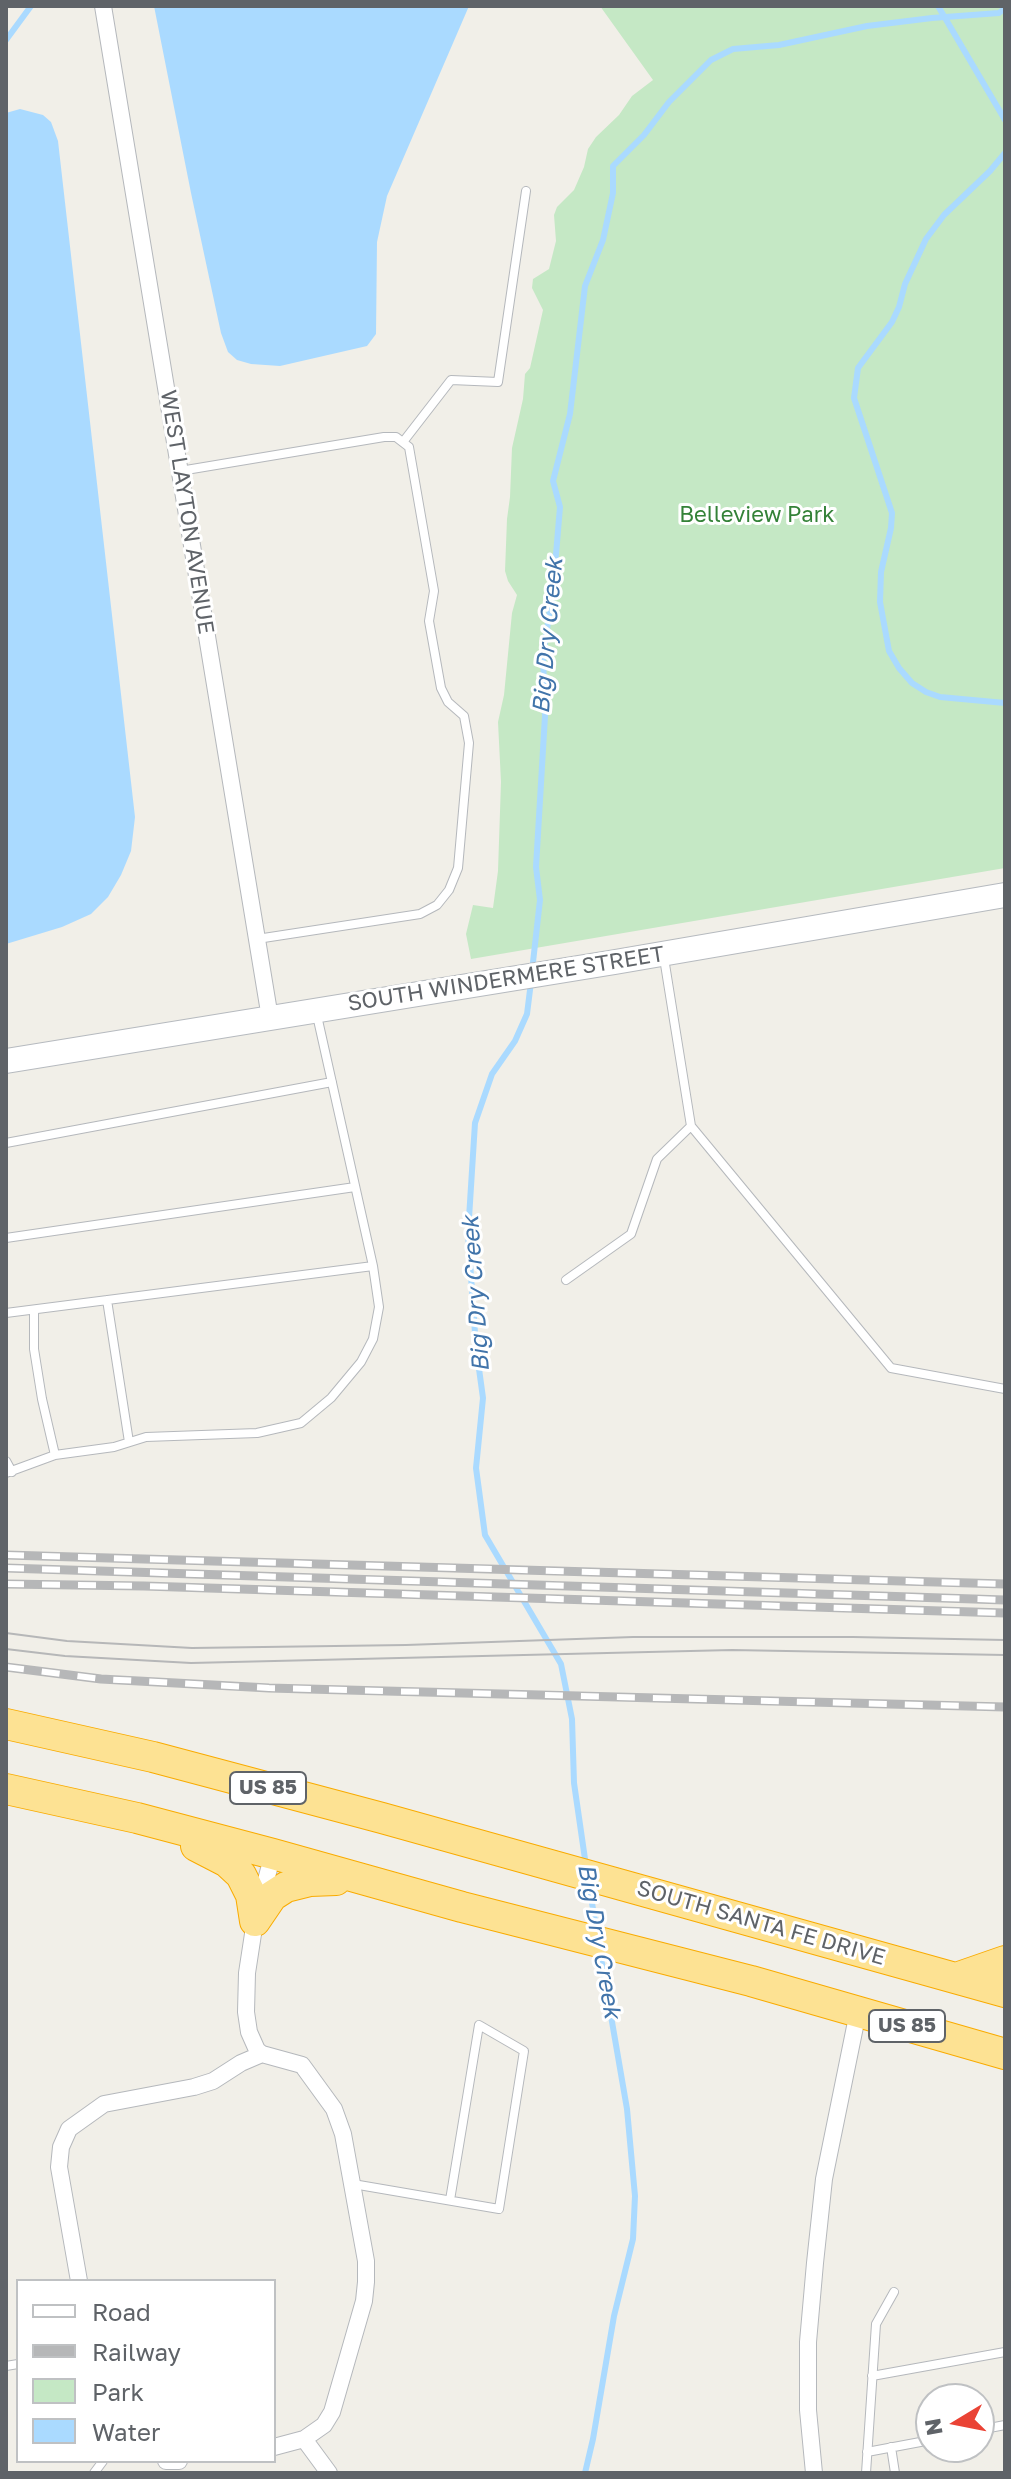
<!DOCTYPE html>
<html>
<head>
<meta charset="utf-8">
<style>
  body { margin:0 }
  #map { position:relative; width:1011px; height:2479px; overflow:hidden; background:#f1efe8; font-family:"Golos Text",sans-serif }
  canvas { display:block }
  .frame { position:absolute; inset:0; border:8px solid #5f6368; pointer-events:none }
  .legend { position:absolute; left:16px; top:2279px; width:260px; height:184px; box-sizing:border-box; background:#fff; border:2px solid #bfc1c3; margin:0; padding:10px 14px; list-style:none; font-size:24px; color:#5f6368 }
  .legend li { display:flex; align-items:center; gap:16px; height:40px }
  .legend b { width:40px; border:2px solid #bfc1c3 }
  .north { position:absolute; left:915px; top:2383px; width:80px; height:80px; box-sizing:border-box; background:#fff; border:2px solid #bfc1c3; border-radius:50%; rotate:260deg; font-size:22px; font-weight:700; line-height:32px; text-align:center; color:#5f6368 }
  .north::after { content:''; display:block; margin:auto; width:28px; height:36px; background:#ea4335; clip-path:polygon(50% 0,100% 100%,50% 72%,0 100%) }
</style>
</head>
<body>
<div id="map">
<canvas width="1011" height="2479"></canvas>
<div class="frame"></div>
<ul class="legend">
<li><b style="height:10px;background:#fff"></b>Road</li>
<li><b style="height:10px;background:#b6b7b8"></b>Railway</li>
<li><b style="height:22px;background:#c5e8c5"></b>Park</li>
<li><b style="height:22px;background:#aadaff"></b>Water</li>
</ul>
<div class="north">N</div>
</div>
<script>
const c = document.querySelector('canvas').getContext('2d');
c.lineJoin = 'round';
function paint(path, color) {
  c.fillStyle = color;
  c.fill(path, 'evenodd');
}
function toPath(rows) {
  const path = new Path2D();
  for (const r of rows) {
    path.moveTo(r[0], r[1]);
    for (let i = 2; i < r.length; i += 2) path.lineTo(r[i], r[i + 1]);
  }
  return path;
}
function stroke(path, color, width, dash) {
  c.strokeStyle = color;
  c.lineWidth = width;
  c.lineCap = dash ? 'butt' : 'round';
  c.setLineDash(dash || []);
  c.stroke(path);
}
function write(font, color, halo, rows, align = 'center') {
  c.font = font + ' "Golos Text",sans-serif';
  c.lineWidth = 6;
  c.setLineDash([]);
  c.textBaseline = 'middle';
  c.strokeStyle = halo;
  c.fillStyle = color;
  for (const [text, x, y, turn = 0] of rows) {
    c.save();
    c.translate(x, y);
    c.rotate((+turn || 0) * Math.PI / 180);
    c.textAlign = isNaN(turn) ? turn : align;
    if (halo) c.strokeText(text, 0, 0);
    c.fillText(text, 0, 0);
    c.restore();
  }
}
const green = toPath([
  [600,6,1005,6,1005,868,471,959,466,934,473,905,493,908,498,871,501,782,498,722,504,695,512,613,517,595,508,581,505,571,507,519,510,497,512,448,523,399,525,374,530,368,543,310,532,288,533,279,549,269,556,241,554,215,557,207,574,190,584,167,588,149,596,137,619,115,632,96,653,80]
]);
const water = toPath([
  [154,6,469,6,387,196,377,242,376,334,367,346,280,366,251,364,237,360,228,352,221,333,191,193],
  [20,109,43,115,51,122,58,141,135,817,131,851,121,875,108,897,91,914,62,927,6,944,6,113]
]);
const stream = toPath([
  [938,6,1005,120],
  [6,40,31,6],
  [1005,153,990,171,944,215,926,239,905,284,899,307,892,322,858,368,854,398,892,513,891,528,881,572,880,602,889,651,899,668,912,683,926,692,940,697,1005,703],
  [532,971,540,900,536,867,545,716,543,655,553,590,560,507,553,481,570,414,585,286,603,240,613,193,613,166,644,135,669,102,711,60,733,49,779,45,867,26,932,18,999,13,1005,8],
  [531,982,527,1014,515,1041,492,1074,475,1123,468,1234,476,1347,483,1398,476,1468,485,1535,561,1664,572,1719,574,1783,586,1866],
  [589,1885,597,1933],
  [585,2473,593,2439,614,2316,633,2239,635,2196,627,2109,600,1952]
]);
const lane = toPath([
  [403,442,451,380,498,382,526,191],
  [180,471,384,437,396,437,409,447,434,591,429,621,441,688,448,702,464,716,469,743,458,868,449,890,437,905,420,914,257,939],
  [664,958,691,1126,891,1368,1005,1389],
  [6,1143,332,1082],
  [6,1238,355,1187],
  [566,1280,631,1234,657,1159,691,1126],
  [107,1300,129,1442],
  [34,1310,34,1349,42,1399,55,1455],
  [6,1313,373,1266],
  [6,1461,12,1472],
  [6,1473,55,1455,114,1447,146,1437,257,1433,301,1423,331,1398,361,1362,373,1339,379,1307,373,1266,316,1011],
  [353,2184,499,2209,524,2051,479,2025,450,2200],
  [6,2366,18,2364],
  [872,2376,1005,2352],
  [979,2430,1005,2425],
  [891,2447,895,2473],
  [867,2452,931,2440],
  [94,2473,103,2461],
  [866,2473,876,2324,894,2292]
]);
const street = toPath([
  [103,6,270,1018],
  [262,2054,257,2050,249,2032,246,2012,247,1973,255,1921,273,1854],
  [79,2281,59,2167,61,2147,69,2129,104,2104,194,2087,213,2081,241,2063,262,2054,302,2065,334,2109,343,2134,366,2261,366,2282,364,2301,332,2412,324,2425,304,2439,274,2447],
  [304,2439,329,2473],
  [166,2461,179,2461],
  [814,2473,808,2410,808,2342,815,2263,824,2179,858,2012]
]);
const secondary = toPath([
  [6,1061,615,962,1005,895]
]);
const highway = toPath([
  [6,1724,153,1757,382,1818,1005,1992],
  [6,1789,137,1818,273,1854,462,1907,751,1981,1005,2054],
  [196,1846,227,1862,241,1875,251,1895,255,1921],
  [255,1921,272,1896,286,1887,310,1881,336,1880],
  [956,1978,1005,1961]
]);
const tram = toPath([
  [6,1633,67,1641,192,1648,406,1645,633,1637,853,1637,1005,1640],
  [6,1649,65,1656,191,1663,732,1650,1005,1655]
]);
const rail = toPath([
  [6,1555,1005,1584],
  [6,1568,1005,1600],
  [6,1584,144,1586,1005,1613],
  [6,1667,101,1679,269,1688,1005,1707]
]);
const shields = [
  [268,1788,76],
  [907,2026,76]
];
const shieldNames = [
  ["US 85",268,1788],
  ["US 85",907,2026]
];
const streetNames = [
  ["WEST LAYTON AVENUE",187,512,81],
  ["SOUTH WINDERMERE STREET",506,979,-9],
  ["SOUTH SANTA FE DRIVE",761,1923,16]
];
const parkNames = [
  ["Belleview Park",757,515]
];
const waterNames = [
  ["Big Dry Creek",548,636,-85],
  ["Big Dry Creek",476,1294,-94],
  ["Big Dry Creek",599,1941,80]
];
paint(green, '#c5e8c5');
paint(water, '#aadaff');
stroke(stream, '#aadaff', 6);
stroke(lane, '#b5b8bc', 10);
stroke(street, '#b5b8bc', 18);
stroke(secondary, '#b6babf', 26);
stroke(highway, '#f9ab00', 32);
stroke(lane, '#fff', 8);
stroke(street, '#fff', 16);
stroke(secondary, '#fff', 24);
stroke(highway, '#fde293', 30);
stroke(tram, '#b6b7b8', 2);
stroke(rail, '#b6b7b8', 9);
stroke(rail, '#fff', 6, [18]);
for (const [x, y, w] of shields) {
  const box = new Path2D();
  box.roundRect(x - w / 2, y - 16, w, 32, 6);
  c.fillStyle = '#fff';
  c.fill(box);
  stroke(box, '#5f6368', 2);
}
write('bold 20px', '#5f6368', null, shieldNames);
write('22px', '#5f6368', '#fff', streetNames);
write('22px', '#348238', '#fff', parkNames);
write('italic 24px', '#4174aa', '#fff', waterNames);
</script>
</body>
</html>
